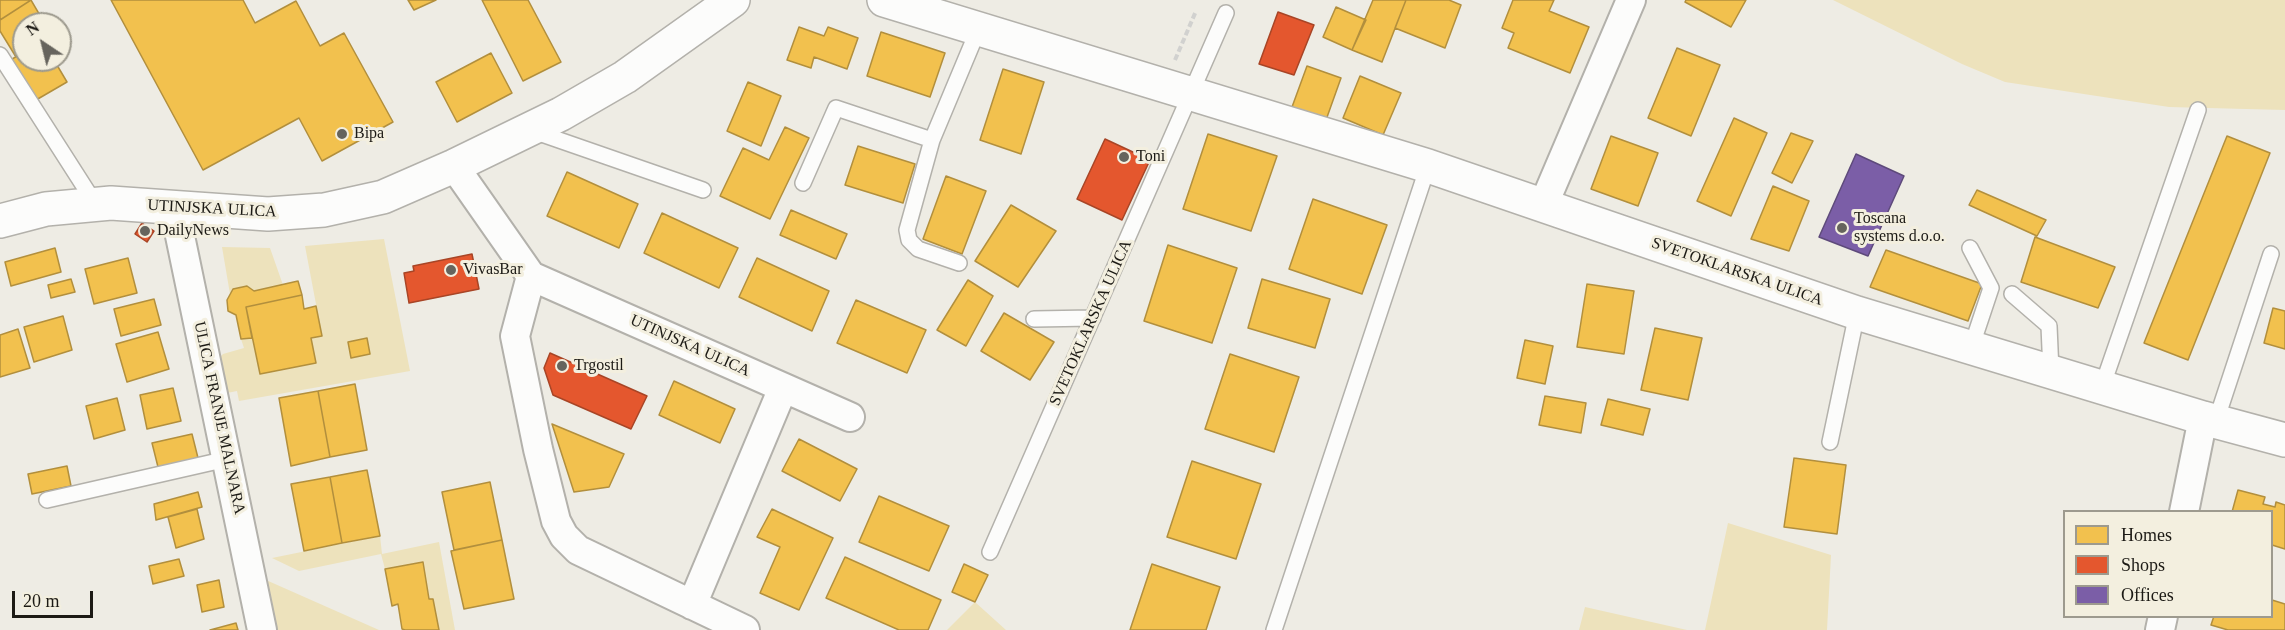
<!DOCTYPE html>
<html>
<head>
<meta charset="utf-8">
<style>
  body { margin:0 }
  #map { position:relative; width:2285px; height:630px; overflow:hidden; background:#eeece4; font-family:"Times New Roman",serif }
  canvas { display:block }
  .legend { position:absolute; left:2063px; top:510px; width:210px; height:108px; box-sizing:border-box; background:#f3efdf; border:2px solid #9d9a8e; margin:0; padding:8px 10px; list-style:none; font-size:18px; color:#1c1a15 }
  .legend li { display:flex; align-items:center; gap:12px; height:30px }
  .legend b { width:30px; border:2px solid #9d9a8e }
  .north { position:absolute; left:12px; top:12px; width:60px; height:60px; box-sizing:border-box; background:#f3efdf; border:2px solid #9d9a8e; border-radius:50%; rotate:325deg; font-size:16px; font-weight:700; line-height:24px; text-align:center; color:#1c1a15 }
  .north::after { content:''; display:block; margin:auto; width:21px; height:27px; background:#66645d; clip-path:polygon(50% 0,100% 100%,50% 72%,0 100%) }
  .scale { position:absolute; left:12px; top:591px; width:81px; height:27px; box-sizing:border-box; border:3px solid #1c1a15; border-top:0; padding-left:8px; font-size:18px; line-height:21px; white-space:nowrap; color:#1c1a15; -webkit-text-stroke:4px #f3efdf; paint-order:stroke }
</style>
</head>
<body>
<div id="map">
<canvas width="2285" height="630"></canvas>
<ul class="legend">
<li><b style="height:16px;background:#f2c14e"></b>Homes</li>
<li><b style="height:16px;background:#e4572e"></b>Shops</li>
<li><b style="height:16px;background:#7b5ea7"></b>Offices</li>
</ul>
<div class="north">N</div>
<div class="scale">20 m</div>
</div>
<script>
const c = document.querySelector('canvas').getContext('2d');
c.lineJoin = 'round';
function paint(path, color) {
  c.fillStyle = color;
  c.fill(path, 'evenodd');
}
function toPath(rows) {
  const path = new Path2D();
  for (const r of rows) {
    path.moveTo(r[0], r[1]);
    for (let i = 2; i < r.length; i += 2) path.lineTo(r[i], r[i + 1]);
  }
  return path;
}
function stroke(path, color, width, dash) {
  c.strokeStyle = color;
  c.lineWidth = width;
  c.lineCap = dash ? 'butt' : 'round';
  c.setLineDash(dash || []);
  c.stroke(path);
}
function write(font, color, halo, rows, align = 'center') {
  c.font = font + ' "Times New Roman",serif';
  c.lineWidth = 6;
  c.setLineDash([]);
  c.textBaseline = 'middle';
  c.strokeStyle = halo;
  c.fillStyle = color;
  for (const [text, x, y, turn = 0] of rows) {
    c.save();
    c.translate(x, y);
    c.rotate((+turn || 0) * Math.PI / 180);
    c.textAlign = isNaN(turn) ? turn : align;
    if (halo) c.strokeText(text, 0, 0);
    c.fillText(text, 0, 0);
    c.restore();
  }
}
const green = toPath([
  [1833,0,2285,0,2285,110,2169,107,2005,82,1962,64],
  [384,239,410,371,239,401,237,391,227,393,219,358,223,354,244,348,241,339,252,338,260,374,315,363,311,338,322,336,305,246],
  [222,247,270,248,283,285,254,291,247,287,233,289,230,294],
  [1728,523,1831,555,1827,630,1705,630],
  [380,536,382,554,439,542,455,630,439,630,433,599,429,599,423,562,385,569,381,554,299,571,272,558],
  [266,580,379,630,274,630],
  [975,602,1006,630,947,630],
  [1585,607,1687,630,1579,630]
]);
const homes = toPath([
  [0,0,31,0,0,20,0,0],
  [31,0,45,24,24,24,24,52,16,57,0,31,0,20,31,0],
  [111,0,243,0,255,23,296,1,320,46,344,33,393,122,322,161,299,118,203,170,111,0],
  [408,0,436,0,414,10,408,0],
  [482,0,528,0,561,62,523,81,482,0],
  [1373,0,1406,0,1382,62,1352,50,1373,0],
  [1406,0,1449,0,1461,5,1445,48,1395,28,1406,0],
  [1513,0,1554,0,1549,11,1589,27,1570,73,1508,48,1514,33,1502,28,1513,0],
  [1686,0,1746,0,1731,27,1685,2,1686,0],
  [1336,7,1366,20,1352,50,1323,37,1336,7],
  [799,27,824,36,828,27,858,38,847,69,814,57,811,68,787,60,799,27],
  [881,32,945,53,930,97,867,76,881,32],
  [1677,48,1720,65,1691,136,1648,118,1677,48],
  [24,52,24,60,54,60,67,82,24,107,0,66,24,52],
  [491,53,512,93,457,122,436,82,491,53],
  [1307,66,1341,78,1326,120,1292,107,1307,66],
  [1003,69,1044,82,1021,154,980,140,1003,69],
  [1360,76,1401,93,1383,135,1343,118,1360,76],
  [748,82,781,96,761,146,727,131,748,82],
  [1734,118,1767,133,1731,216,1697,201,1734,118],
  [785,127,809,138,770,219,720,196,743,148,769,160,785,127],
  [1791,133,1813,141,1792,183,1772,173,1791,133],
  [1208,134,1277,156,1251,231,1183,209,1208,134],
  [1611,136,1658,153,1638,206,1591,189,1611,136],
  [2227,136,2270,153,2188,360,2144,343,2227,136],
  [858,146,915,164,903,203,845,185,858,146],
  [567,172,638,204,619,248,547,216,567,172],
  [946,176,986,191,962,254,923,239,946,176],
  [1773,186,1809,201,1789,251,1751,239,1773,186],
  [1977,190,2046,220,2037,236,1969,205,1977,190],
  [1313,199,1387,225,1362,294,1289,269,1313,199],
  [1011,205,1056,231,1018,287,975,261,1011,205],
  [791,210,847,234,836,259,780,235,791,210],
  [662,213,738,248,719,288,644,253,662,213],
  [2035,237,2115,267,2098,308,2021,282,2035,237],
  [1168,245,1237,268,1212,343,1144,321,1168,245],
  [55,248,61,272,11,286,5,262,55,248],
  [1886,250,1982,284,1968,321,1870,287,1886,250],
  [128,258,137,293,94,304,85,269,128,258],
  [757,258,829,291,812,331,739,297,757,258],
  [71,279,75,292,51,298,48,285,71,279],
  [1262,279,1330,299,1315,348,1248,328,1262,279],
  [968,280,993,296,966,346,937,330,968,280],
  [298,281,302,295,246,307,252,338,241,339,236,315,228,311,227,300,233,289,247,286,254,291,298,281],
  [1587,284,1634,291,1624,354,1577,347,1587,284],
  [302,295,304,309,316,306,322,336,311,338,316,363,260,374,246,307,302,295],
  [154,299,161,325,121,336,114,309,154,299],
  [856,300,926,330,907,373,837,343,856,300],
  [2273,308,2285,311,2285,349,2264,343,2273,308],
  [1004,313,1054,342,1030,380,981,351,1004,313],
  [63,316,72,350,34,362,24,327,63,316],
  [1655,328,1702,338,1688,400,1641,390,1655,328],
  [18,329,30,368,0,377,0,335,18,329],
  [158,332,169,369,127,382,116,344,158,332],
  [367,338,370,354,351,358,348,342,367,338],
  [1525,340,1553,346,1545,384,1517,378,1525,340],
  [1230,354,1299,377,1274,452,1205,429,1230,354],
  [674,381,735,409,720,443,659,415,674,381],
  [355,384,367,450,330,457,318,391,355,384],
  [173,388,181,421,147,429,140,395,173,388],
  [318,391,330,457,291,466,279,398,318,391],
  [1545,396,1586,403,1581,433,1539,425,1545,396],
  [117,398,125,430,94,439,86,406,117,398],
  [1608,399,1650,409,1643,435,1601,425,1608,399],
  [552,424,624,454,609,487,574,492,552,424],
  [192,434,198,458,158,467,152,443,192,434],
  [799,439,857,469,840,501,782,471,799,439],
  [1794,458,1846,465,1837,534,1784,527,1794,458],
  [1192,461,1261,484,1236,559,1167,537,1192,461],
  [67,466,71,486,32,494,28,474,67,466],
  [367,470,380,536,342,543,330,477,367,470],
  [330,477,342,543,304,551,291,484,330,477],
  [490,482,502,540,454,550,442,492,490,482],
  [2238,490,2265,497,2263,504,2275,507,2276,502,2285,505,2285,549,2272,545,2272,512,2232,512,2238,490],
  [198,492,202,507,156,520,154,504,198,492],
  [879,496,949,526,929,571,859,542,879,496],
  [197,509,204,539,176,548,168,517,197,509],
  [772,509,833,538,799,610,760,593,780,547,757,537,772,509],
  [502,540,514,599,464,609,451,551,502,540],
  [845,557,941,600,928,630,899,630,826,598,845,557],
  [179,559,184,576,153,584,149,566,179,559],
  [423,562,429,599,433,599,439,630,405,630,402,629,398,604,392,606,385,569,423,562],
  [964,564,988,575,975,602,952,592,964,564],
  [1152,564,1220,587,1206,630,1130,630,1152,564],
  [219,580,224,607,202,612,197,585,219,580],
  [2272,600,2285,604,2285,630,2228,630,2211,625,2214,616,2272,616,2272,600],
  [236,623,238,630,210,630,236,623]
]);
const shops = toPath([
  [1278,12,1314,25,1294,75,1259,64,1278,12],
  [1105,139,1150,160,1122,220,1077,199,1105,139],
  [142,223,154,231,147,242,135,234,142,223],
  [472,254,479,289,409,303,404,273,414,271,413,266,472,254],
  [550,353,647,396,631,429,553,395,544,368,550,353]
]);
const offices = toPath([
  [1856,154,1904,176,1868,256,1819,237,1856,154]
]);
const path = toPath([
  [1175,60,1196,11]
]);
const service = toPath([
  [0,55,96,205],
  [533,131,703,190],
  [932,140,907,230,909,240,918,249,959,263],
  [803,183,836,108,932,140,978,30],
  [1970,248,1991,288,1971,348],
  [2012,294,2049,326,2051,372],
  [1034,319,1093,318],
  [2102,387,2198,110],
  [2216,421,2271,254],
  [1830,442,1857,313],
  [47,500,227,459],
  [990,552,1226,13],
  [1274,630,1428,166]
]);
const minor = toPath([
  [454,166,531,276,515,336,538,449,556,521,564,536,578,550,745,630],
  [1543,206,1631,0],
  [174,207,262,630],
  [531,276,850,417],
  [2184,512,2203,418],
  [692,605,783,388],
  [2160,630,2163,616]
]);
const tertiary = toPath([
  [884,0,1428,166,1857,313,2203,418,2285,440],
  [0,221,46,209,111,203,268,214,324,210,383,197,454,166,561,114,625,77,733,0]
]);
const markers = [
  [342,134,6,"#66645d"],
  [1124,157,6,"#66645d"],
  [1842,228,6,"#66645d"],
  [145,231,6,"#66645d"],
  [451,270,6,"#66645d"],
  [562,366,6,"#66645d"]
];
const poiNames = [
  ["Bipa",354,134],
  ["Toni",1136,157],
  ["Toscana",1854,219],
  ["systems d.o.o.",1854,237],
  ["DailyNews",157,231],
  ["VivasBar",463,270],
  ["Trgostil",574,366]
];
const streetNames = [
  ["UTINJSKA ULICA",212,209,3],
  ["SVETOKLARSKA ULICA",1737,272,19],
  ["SVETOKLARSKA ULICA",1091,323,-66],
  ["UTINJSKA ULICA",690,346,24],
  ["ULICA FRANJE MALNARA",219,418,78]
];
paint(green, '#ede2bc');
paint(homes, '#f2c14e');
stroke(homes, '#b28f3d', 1.5);
paint(shops, '#e4572e');
stroke(shops, '#a84526', 1.5);
paint(offices, '#7b5ea7');
stroke(offices, '#5e4a7b', 1.5);
stroke(service, '#b3b1ab', 18);
stroke(minor, '#b3b1ab', 32);
stroke(tertiary, '#b3b1ab', 36);
stroke(path, '#d1d1cf', 4, [6, 3]);
stroke(service, '#fcfcfb', 15);
stroke(minor, '#fcfcfb', 28);
stroke(tertiary, '#fcfcfb', 33);
for (const [x, y, r, color] of markers) {
  const dot = new Path2D();
  dot.arc(x, y, r, 0, 2 * Math.PI);
  c.fillStyle = color;
  c.fill(dot);
  stroke(dot, '#f3efdf', 2);
}
write('16px', '#1c1a15', '#f3efdf', poiNames, 'left');
write('16px', '#1c1a15', '#f3efdf', streetNames);
</script>
</body>
</html>
